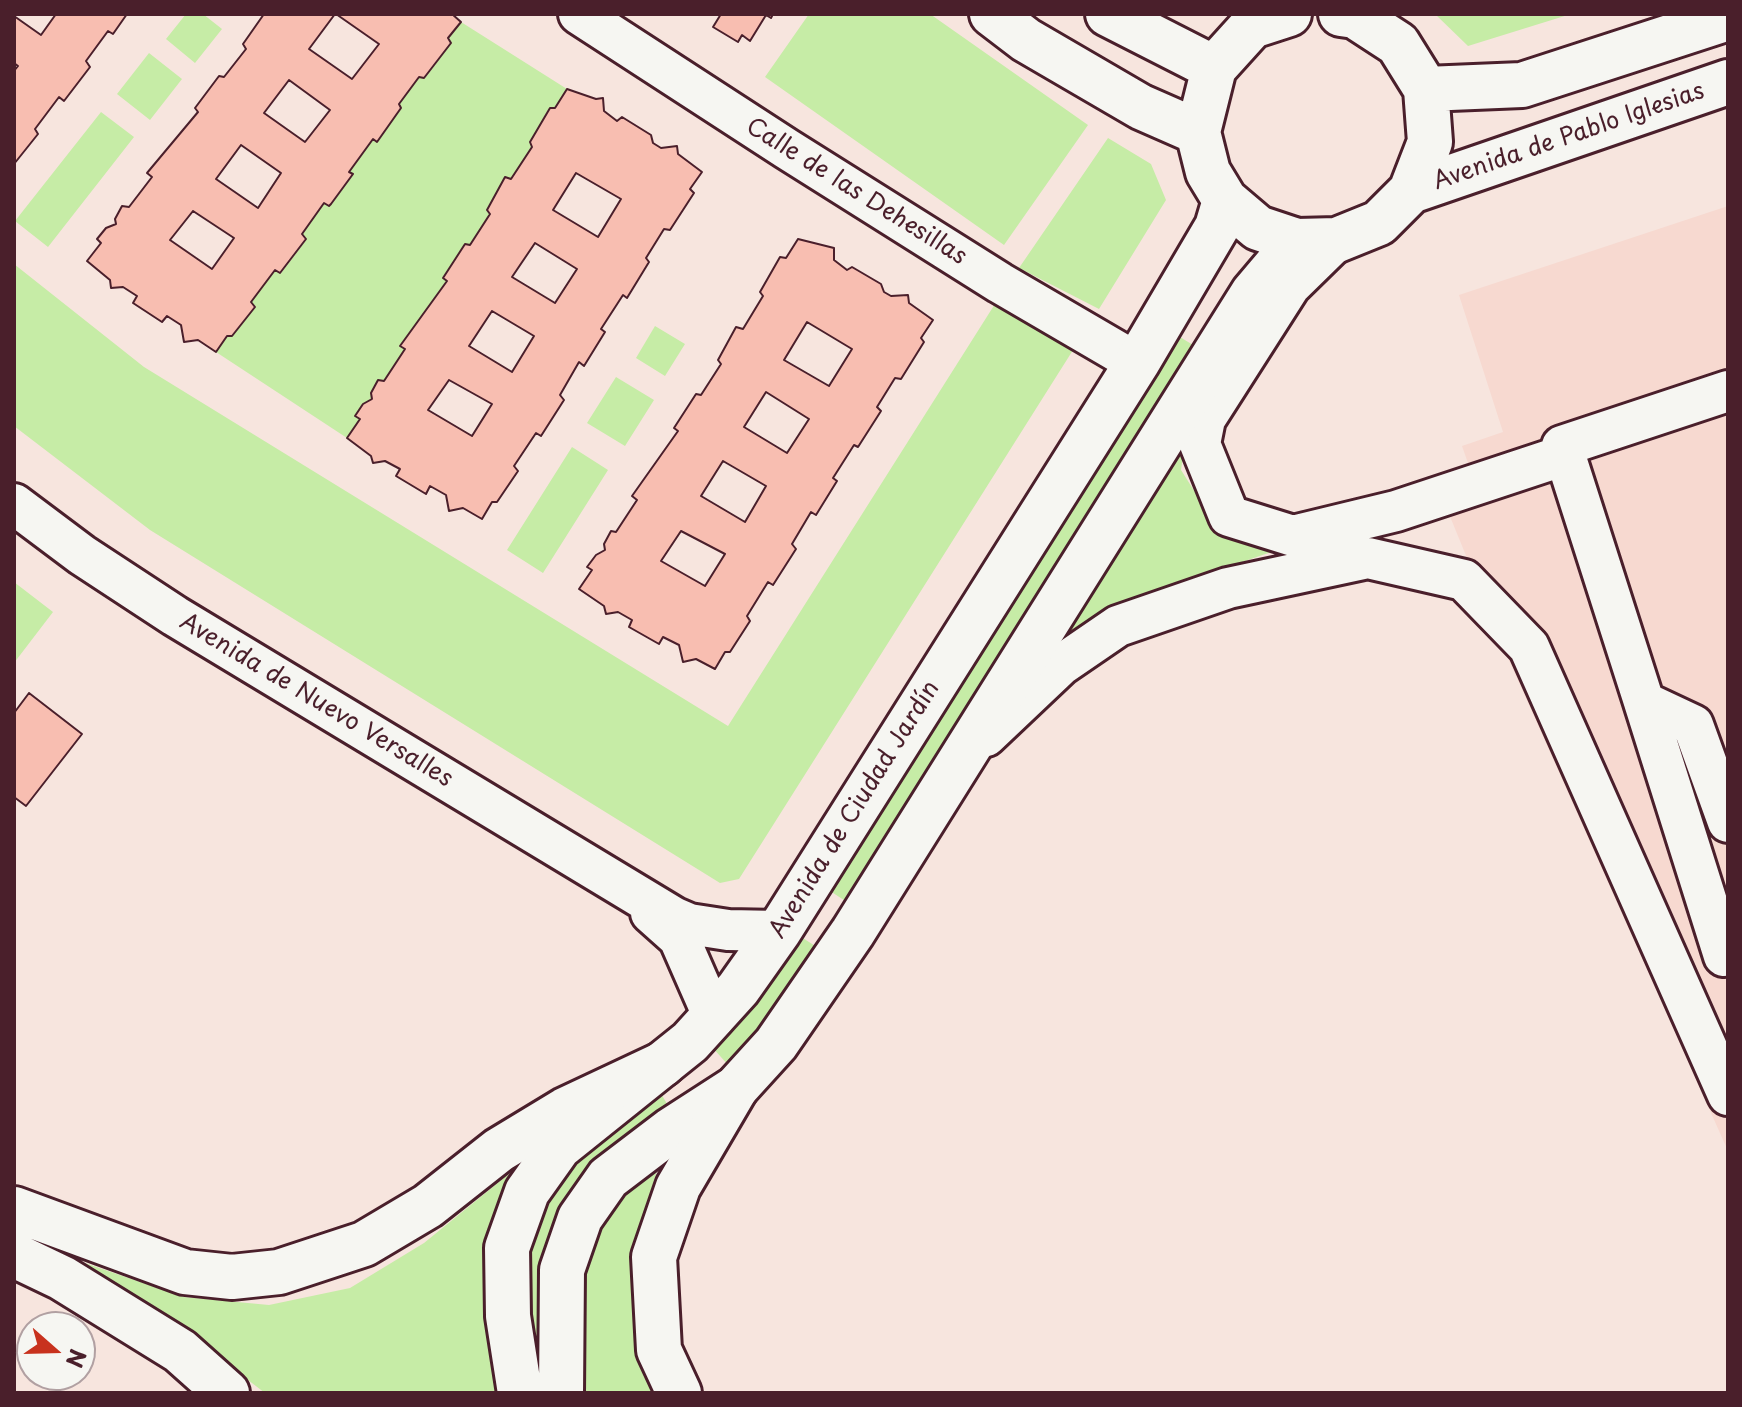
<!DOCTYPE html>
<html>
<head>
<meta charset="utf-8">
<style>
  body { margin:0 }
  #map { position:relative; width:1742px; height:1407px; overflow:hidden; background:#f7e5de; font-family:"Playpen Sans",sans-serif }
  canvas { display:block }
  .frame { position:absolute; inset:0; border:16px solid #4a1f2b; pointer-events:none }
  .north { position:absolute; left:16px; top:1311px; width:80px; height:80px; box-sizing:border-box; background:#f6f6f2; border:2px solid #b1a0a2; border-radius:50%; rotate:110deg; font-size:22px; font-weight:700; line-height:32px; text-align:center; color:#4a1f2b }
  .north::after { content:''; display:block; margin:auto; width:28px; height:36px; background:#c8321e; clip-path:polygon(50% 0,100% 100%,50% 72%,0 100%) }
</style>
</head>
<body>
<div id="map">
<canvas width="1742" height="1407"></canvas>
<div class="frame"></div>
<div class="north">N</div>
</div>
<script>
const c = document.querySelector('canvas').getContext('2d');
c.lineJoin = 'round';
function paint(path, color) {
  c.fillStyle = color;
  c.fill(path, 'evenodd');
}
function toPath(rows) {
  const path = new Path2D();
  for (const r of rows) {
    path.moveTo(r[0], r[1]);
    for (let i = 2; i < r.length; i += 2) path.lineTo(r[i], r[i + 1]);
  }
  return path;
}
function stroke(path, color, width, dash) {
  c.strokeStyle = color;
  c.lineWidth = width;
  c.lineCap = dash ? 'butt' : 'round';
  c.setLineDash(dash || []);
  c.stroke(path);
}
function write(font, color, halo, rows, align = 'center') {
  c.font = font + ' "Playpen Sans",sans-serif';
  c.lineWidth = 7;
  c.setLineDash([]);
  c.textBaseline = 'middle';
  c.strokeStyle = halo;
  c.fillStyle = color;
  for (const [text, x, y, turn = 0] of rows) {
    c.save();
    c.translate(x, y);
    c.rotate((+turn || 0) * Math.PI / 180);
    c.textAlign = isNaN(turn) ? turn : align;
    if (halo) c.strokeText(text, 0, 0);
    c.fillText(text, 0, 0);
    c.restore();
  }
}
const built = toPath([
  [1728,206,1728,1151,1508,658,1433,475,1468,463,1462,446,1503,432,1459,295]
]);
const green = toPath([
  [186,14,203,14,222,29,195,63,166,39],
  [809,14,930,14,1088,125,1004,245,765,77],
  [1435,14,1571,14,1468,46],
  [461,22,567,89,555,108,549,108,530,142,532,147,511,179,505,178,487,209,490,214,470,245,465,244,443,277,447,281,400,346,405,349,372,399,363,404,355,415,360,419,347,438,216,352,227,336,232,336,254,307,251,302,275,270,281,273,306,240,302,234,324,203,332,204,352,175,349,172,373,139,377,142,401,108,399,104,419,77,425,78,451,43,448,38],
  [149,53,182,79,150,120,117,94],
  [101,112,134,137,48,247,15,221],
  [1108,138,1151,164,1166,200,1099,309,1019,268],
  [14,264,144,367,728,726,1000,296,1080,339,739,879,720,883,150,530,14,426],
  [655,326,685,344,665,376,636,358],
  [1175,334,1198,348,850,904,827,889],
  [616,377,654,400,625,446,587,423],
  [1185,441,1181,470,1200,500,1229,528,1283,548,1134,599,1112,611,1055,649],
  [572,447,608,470,543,573,507,550],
  [14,582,53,612,14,663],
  [798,935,820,949,790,998,729,1066,712,1047],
  [660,1092,673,1114,591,1179,547,1393,536,1393,519,1280,530,1224,580,1151],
  [662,1154,641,1224,635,1325,654,1393,577,1393,577,1268,589,1227],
  [526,1160,508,1393,265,1393,159,1312,47,1250,184,1297,269,1305,350,1288,424,1243]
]);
const building = toPath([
  [56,14,127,14,113,34,108,31,86,61,90,67,64,101,59,97,35,129,38,134,14,164,14,71,18,66,14,63,14,16,41,35,56,14],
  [264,14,335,14,309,49,352,79,379,44,336,14,452,14,461,22,448,38,451,43,424,78,419,77,399,104,401,108,377,142,373,139,349,172,353,174,331,204,329,206,324,203,302,234,306,239,280,273,275,270,251,302,255,307,232,336,227,336,216,352,198,340,184,342,181,325,167,316,162,322,133,303,137,296,123,287,111,288,110,280,87,261,101,243,97,239,106,228,116,224,115,219,122,206,129,207,152,177,147,173,198,112,195,108,219,76,224,77,246,49,243,44,264,14],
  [289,80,330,110,305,142,264,113,289,80],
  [241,145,281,173,258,208,216,179,241,145],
  [193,211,234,238,212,269,170,240,193,211],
  [721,14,773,14,771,18,766,15,750,41,742,35,738,42,713,27,721,14],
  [567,89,596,99,603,98,604,111,617,121,622,117,651,135,653,143,661,148,677,146,678,154,702,172,690,189,694,193,670,230,664,229,646,258,649,262,627,298,623,295,601,329,605,332,584,366,579,362,560,395,564,400,541,436,536,433,514,466,518,471,497,502,492,502,482,519,463,508,449,511,446,495,430,486,426,494,396,476,400,469,385,461,373,463,371,456,347,438,360,419,355,416,363,404,372,399,371,393,378,380,384,381,405,349,400,346,447,281,443,278,465,244,470,245,490,214,487,210,505,177,511,179,532,147,530,142,550,108,555,108,567,89],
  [576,173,621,199,598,237,553,210,576,173],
  [535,243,577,269,555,303,512,277,535,243],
  [492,311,534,336,512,372,469,346,492,311],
  [449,380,492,404,472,436,428,410,449,380],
  [798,239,834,248,834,260,847,270,852,267,881,284,884,292,891,296,908,295,909,303,933,320,921,338,924,342,901,379,895,378,877,407,881,411,858,447,854,445,833,478,837,481,816,515,811,512,792,544,796,549,773,585,768,582,747,616,750,621,730,652,725,652,715,669,696,659,683,662,679,645,663,637,659,644,629,627,632,620,618,612,606,614,604,606,579,589,592,570,587,567,596,555,605,550,604,544,611,531,616,532,637,500,632,496,678,431,674,428,696,394,701,395,721,364,718,360,736,327,743,329,763,296,760,292,780,257,786,258,798,239],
  [807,322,852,349,829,386,784,360,807,322],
  [766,392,809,419,787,453,744,427,766,392],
  [723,461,766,486,745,522,701,496,723,461],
  [681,531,725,554,705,586,661,561,681,531],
  [29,693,82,734,26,806,14,797,14,713,29,693]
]);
const minor = toPath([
  [579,14,787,149,1000,283,1137,363],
  [1337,240,1290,286,1205,419,1200,444,1229,516,1293,536,1396,511,1565,455,1562,446,1728,391],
  [1565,455,1644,702,1693,725,1728,822],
  [14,504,82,555,175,616,675,918,689,924,728,930,779,931],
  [1644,702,1724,956],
  [986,736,1061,665,1118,626,1228,588,1368,558,1464,580,1529,647,1728,1095],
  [651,913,679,938,714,1018]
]);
const major = toPath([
  [992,14,1026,40,1141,107,1198,132],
  [1108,14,1214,68],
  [1289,14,1252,26,1214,68,1198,132,1208,172,1225,200,1258,228,1297,241,1337,240,1379,223,1411,191,1430,142,1426,89,1398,44,1355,16,1341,14],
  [1426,89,1522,85,1728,18],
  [1411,191,1728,82],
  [520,1393,508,1316,507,1248,527,1192,559,1147,690,1042,738,989,779,931,1137,363,1217,227,1225,200],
  [561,1393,562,1270,580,1218,608,1178,671,1130,736,1088,776,1044,853,932,1253,293,1297,241]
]);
const highway = toPath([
  [14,1209,185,1272,232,1277,279,1272,364,1244,428,1206,499,1150,565,1110,663,1064],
  [14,1255,62,1278,180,1351,227,1393],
  [679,1393,659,1350,654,1257,678,1187,736,1088]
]);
const streetNames = [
  ["Avenida de Pablo Iglesias",1569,137,-19],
  ["Calle de las Dehesillas",856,192,32],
  ["Avenida de Nuevo Versalles",316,701,31],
  ["Avenida de Ciudad Jardín",855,810,-58]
];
paint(built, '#f7d9d0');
paint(green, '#c6eca6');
paint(building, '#f8beb1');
stroke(building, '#4a1f2b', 2);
stroke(minor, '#4a1f2b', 46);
stroke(major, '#4a1f2b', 50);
stroke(highway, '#4a1f2b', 50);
stroke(minor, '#f6f6f2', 40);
stroke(major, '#f6f6f2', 44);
stroke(highway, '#f6f6f2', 44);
write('24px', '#4a1f2b', '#f6f6f2', streetNames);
</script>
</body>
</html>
